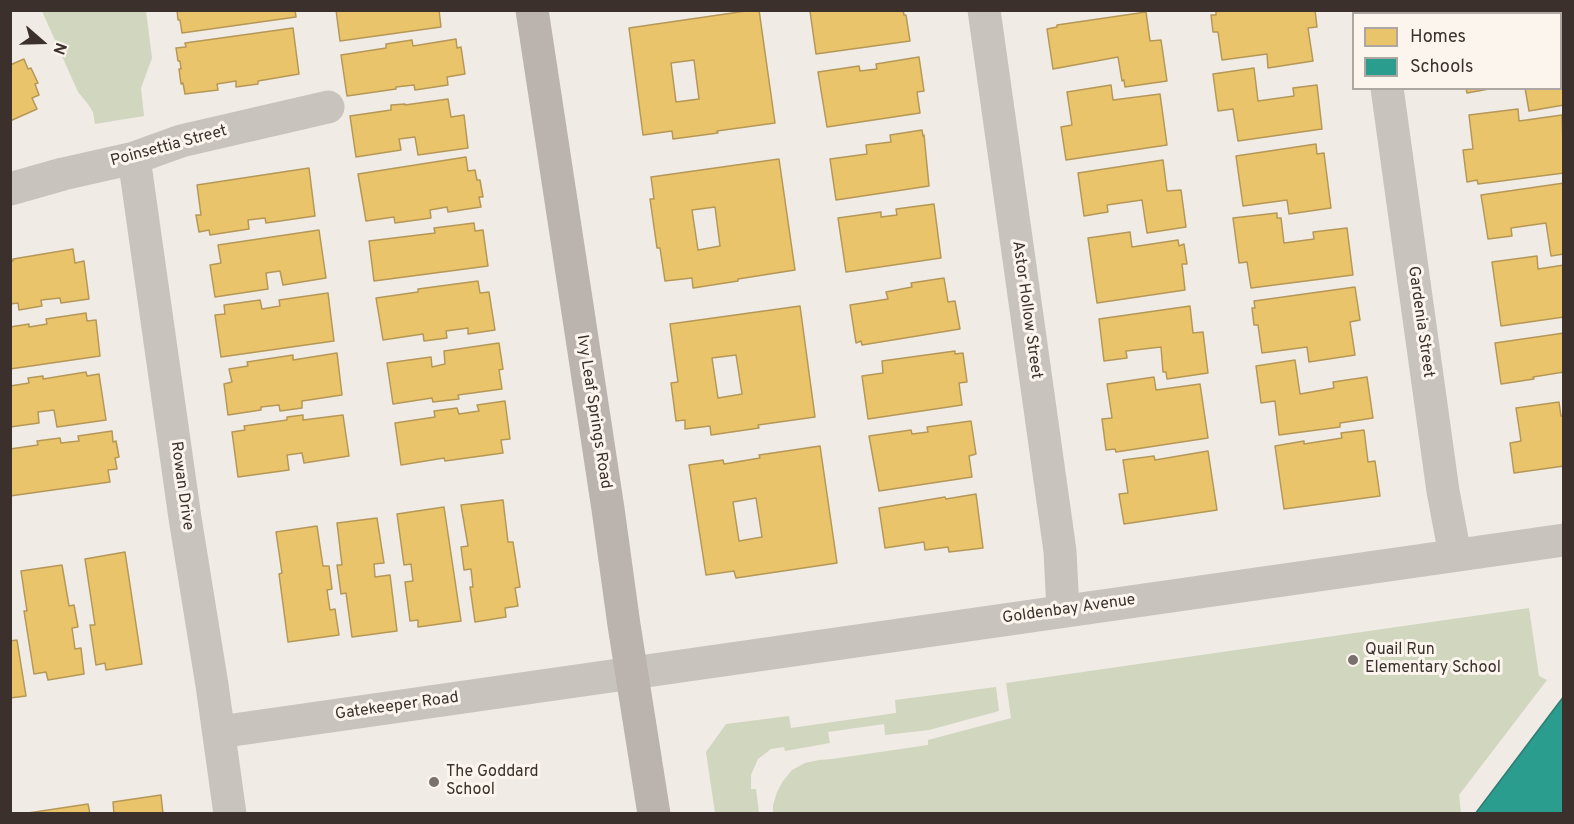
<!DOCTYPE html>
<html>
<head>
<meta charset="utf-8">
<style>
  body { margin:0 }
  #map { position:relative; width:1574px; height:824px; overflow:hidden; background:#f0ebe5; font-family:Overpass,sans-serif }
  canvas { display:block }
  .frame { position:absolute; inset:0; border:12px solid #3b302b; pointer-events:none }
  .legend { position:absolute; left:1352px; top:12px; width:210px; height:78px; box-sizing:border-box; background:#fbf5ee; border:2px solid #aea6a0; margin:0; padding:8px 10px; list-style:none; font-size:18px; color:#3b302b }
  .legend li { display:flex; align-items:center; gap:12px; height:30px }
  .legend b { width:30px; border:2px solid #aea6a0 }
  .north { position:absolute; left:12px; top:12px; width:60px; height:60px; -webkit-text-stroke:4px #fbf5ee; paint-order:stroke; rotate:110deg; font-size:16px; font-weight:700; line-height:24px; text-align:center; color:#3b302b }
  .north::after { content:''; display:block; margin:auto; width:21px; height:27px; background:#3b302b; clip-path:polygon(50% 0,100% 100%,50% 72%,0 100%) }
</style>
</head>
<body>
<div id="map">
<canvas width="1574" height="824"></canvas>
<div class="frame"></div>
<ul class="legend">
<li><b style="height:16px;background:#e9c46a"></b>Homes</li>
<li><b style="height:16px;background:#2a9d8f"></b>Schools</li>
</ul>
<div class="north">N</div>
</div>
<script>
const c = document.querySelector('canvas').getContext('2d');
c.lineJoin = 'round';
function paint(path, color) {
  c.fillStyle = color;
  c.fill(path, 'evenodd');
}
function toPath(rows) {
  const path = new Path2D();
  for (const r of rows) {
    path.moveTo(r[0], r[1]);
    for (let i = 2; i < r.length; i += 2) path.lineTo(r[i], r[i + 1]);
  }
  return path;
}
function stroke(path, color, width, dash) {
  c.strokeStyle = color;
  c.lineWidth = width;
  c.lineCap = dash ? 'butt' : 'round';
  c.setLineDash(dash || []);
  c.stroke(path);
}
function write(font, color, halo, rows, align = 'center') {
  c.font = font + ' Overpass,sans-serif';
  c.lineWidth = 6;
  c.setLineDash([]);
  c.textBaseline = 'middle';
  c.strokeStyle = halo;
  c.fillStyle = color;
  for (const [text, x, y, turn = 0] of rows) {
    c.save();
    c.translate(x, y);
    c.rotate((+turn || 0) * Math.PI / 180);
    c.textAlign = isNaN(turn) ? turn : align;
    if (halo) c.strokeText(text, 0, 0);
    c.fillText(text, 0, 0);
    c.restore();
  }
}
const green = toPath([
  [42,11,146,11,152,58,141,88,144,116,95,124,93,112,88,104,78,92],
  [1529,608,1539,676,1547,680,1459,795,1461,813,773,813,773,805,777,792,783,781,792,770,805,763,819,760,832,759,928,745,928,740,1011,718,1006,683],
  [996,687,999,711,929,730,885,735,884,724,828,732,830,743,785,751,784,747,771,749,758,759,751,775,751,789,756,789,759,813,715,813,706,752,726,724,789,716,791,728,896,713,895,700]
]);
const homes = toPath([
  [177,10,295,10,296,17,182,33,180,20,178,20,177,10],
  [336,10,439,10,441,27,340,41,336,10],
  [753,10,759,10,775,123,717,131,718,133,673,139,672,131,643,135,629,28,753,10],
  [694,60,699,99,676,102,671,63,694,60],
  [903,10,904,15,906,15,910,41,816,54,810,11,903,10],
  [1222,10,1315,10,1317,27,1308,28,1313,61,1268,68,1267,54,1222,60,1218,32,1213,32,1211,15,1216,15,1216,11,1222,10],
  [1455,10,1546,10,1546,14,1455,14,1455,10],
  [1146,12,1150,41,1161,40,1167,81,1125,87,1124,80,1122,81,1118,57,1053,69,1047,29,1057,27,1057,25,1146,12],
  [293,28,299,74,258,81,258,84,236,87,236,81,217,84,218,90,185,94,183,83,181,84,179,69,181,69,180,61,178,61,176,48,186,47,185,43,293,28],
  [456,39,457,48,461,47,465,74,447,77,448,85,415,90,414,85,396,87,396,89,347,96,341,55,386,48,386,44,412,40,413,46,456,39],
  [919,57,924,91,917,92,920,113,827,127,818,72,859,66,860,71,877,69,876,64,919,57],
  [24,59,28,69,31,68,38,83,35,84,39,95,32,98,37,109,10,121,10,65,24,59],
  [1254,68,1258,101,1294,96,1293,88,1317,85,1322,129,1238,141,1233,109,1218,111,1213,74,1254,68],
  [1560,72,1564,72,1564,105,1529,111,1525,88,1560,88,1560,72],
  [1111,85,1113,100,1160,94,1167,145,1066,160,1061,127,1072,125,1067,92,1111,85],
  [1466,88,1489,88,1489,89,1467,93,1466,88],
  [448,99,451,117,464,115,468,148,418,155,415,137,399,139,401,150,356,157,350,116,391,110,391,105,405,104,405,105,448,99],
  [1518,109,1519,121,1562,115,1564,173,1478,184,1477,180,1467,182,1463,150,1473,149,1469,115,1518,109],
  [922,130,923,136,924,135,929,186,836,200,830,159,867,154,866,145,891,142,890,135,922,130],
  [1316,144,1317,154,1324,153,1331,208,1289,214,1287,200,1243,206,1236,156,1316,144],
  [466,157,468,171,475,170,477,180,480,180,483,197,479,197,481,207,448,212,447,207,430,210,431,218,395,223,394,217,366,221,358,174,466,157],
  [779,159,795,270,738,279,738,281,693,288,692,278,665,281,660,248,657,248,650,199,654,199,651,177,779,159],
  [715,207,720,246,698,250,692,210,715,207],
  [1163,160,1167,191,1181,190,1186,227,1147,233,1142,200,1107,205,1108,212,1084,216,1078,173,1163,160],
  [309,168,315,216,266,223,265,218,248,220,249,229,210,235,209,230,199,232,196,215,201,215,197,185,309,168],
  [1564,183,1564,254,1551,256,1546,223,1511,228,1512,236,1488,239,1481,195,1564,183],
  [934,204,941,258,846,272,838,218,881,212,881,217,897,215,896,209,934,204],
  [1277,213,1277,218,1281,218,1284,243,1314,239,1313,232,1347,228,1353,275,1251,288,1247,262,1239,263,1233,218,1277,213],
  [474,223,475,231,483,230,488,266,374,281,369,241,435,233,434,228,474,223],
  [319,230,326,278,283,285,280,271,266,273,268,289,215,297,210,265,221,263,218,245,319,230],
  [1130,232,1132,247,1178,240,1179,246,1184,244,1187,264,1182,264,1185,290,1097,303,1088,238,1130,232],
  [73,249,75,263,84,261,89,299,61,303,60,298,41,300,42,306,19,310,18,303,10,304,10,261,13,261,13,259,73,249],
  [1537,256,1538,269,1564,265,1564,317,1501,326,1492,262,1537,256],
  [944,278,948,302,955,301,960,329,862,345,861,341,856,343,850,305,888,299,886,292,912,287,911,283,944,278],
  [478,281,480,293,489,292,495,330,468,334,468,328,446,331,447,338,424,341,423,334,383,340,376,298,418,292,418,289,478,281],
  [1355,287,1360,320,1350,322,1355,355,1309,362,1307,347,1262,353,1258,325,1254,325,1252,308,1255,308,1254,301,1355,287],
  [328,293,334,341,221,357,215,315,225,314,224,305,260,300,262,309,280,306,279,300,328,293],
  [800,306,815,417,758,425,759,428,711,435,710,426,685,429,685,420,676,421,671,383,678,382,670,324,800,306],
  [736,355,742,394,718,398,712,358,736,355],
  [1190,306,1193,333,1203,332,1208,373,1167,379,1166,372,1163,372,1161,347,1126,351,1127,358,1104,361,1099,319,1190,306],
  [86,313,87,321,96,320,100,356,10,369,10,327,29,324,29,327,47,324,46,319,86,313],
  [1564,333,1564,372,1533,377,1534,379,1501,384,1495,343,1564,333],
  [499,343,503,369,499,370,502,389,458,395,459,399,433,402,432,398,393,404,387,363,431,357,432,367,445,364,444,351,499,343],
  [955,351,955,354,963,353,967,382,959,383,962,405,868,419,862,376,883,373,882,361,955,351],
  [337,353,342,395,302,401,302,408,280,411,279,405,261,407,261,410,228,415,224,384,232,382,229,369,248,366,247,362,293,355,293,360,337,353],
  [1295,360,1300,394,1334,388,1333,382,1367,377,1373,418,1340,423,1340,427,1279,435,1275,401,1261,403,1256,366,1295,360],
  [86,372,87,376,99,374,106,420,57,427,54,410,38,412,39,423,10,427,10,386,29,383,28,378,43,376,43,379,86,372],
  [1154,377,1156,390,1200,384,1208,438,1116,452,1115,449,1106,450,1102,419,1112,418,1107,384,1154,377],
  [505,401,510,439,501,440,503,453,445,461,444,458,401,465,395,423,435,417,434,411,457,408,459,414,479,411,477,405,505,401],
  [1559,402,1561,416,1564,416,1564,466,1514,473,1510,443,1521,441,1516,408,1559,402],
  [303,415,303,420,343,415,349,456,304,463,302,453,287,455,289,470,238,477,232,432,245,430,244,426,287,420,287,417,303,415],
  [971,421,976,454,969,456,972,477,879,491,869,436,911,430,912,434,928,432,927,427,971,421],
  [1364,430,1368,462,1375,461,1380,496,1284,509,1275,446,1304,441,1304,444,1342,438,1341,433,1364,430],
  [112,431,113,442,116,441,119,457,115,458,117,469,108,470,110,482,10,496,10,449,38,445,37,441,60,438,61,443,79,441,78,436,112,431],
  [820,446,837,563,736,578,734,571,706,575,689,465,723,460,724,464,760,458,759,455,820,446],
  [756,498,762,537,739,541,733,502,756,498],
  [1208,451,1217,510,1124,524,1119,494,1128,493,1123,460,1154,456,1155,460,1208,451],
  [976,494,983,548,949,552,948,547,925,550,924,542,885,548,879,508,945,497,946,499,976,494],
  [503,500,508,542,513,542,520,587,515,588,518,606,505,608,506,617,475,622,470,587,473,587,471,569,464,570,461,547,468,546,461,505,503,500],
  [444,507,461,621,418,627,418,620,410,621,405,582,413,581,411,564,404,565,397,514,444,507],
  [377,518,384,563,374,564,375,577,390,575,397,631,352,637,346,593,341,594,337,565,342,565,337,523,377,518],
  [317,526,323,566,329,566,332,589,327,590,330,610,335,609,339,635,288,642,279,574,282,573,276,532,317,526],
  [125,552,142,664,106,670,105,663,96,665,90,625,95,625,85,559,125,552],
  [62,565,69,606,74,605,78,627,72,628,75,649,81,648,84,674,48,680,46,672,34,674,24,611,27,611,21,571,62,565],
  [17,640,26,696,10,698,10,641,17,640],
  [161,795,163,814,114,814,113,802,161,795],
  [88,804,90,814,28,814,28,813,88,804]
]);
const schools = toPath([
  [1564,696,1564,814,1475,814,1564,696]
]);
const street = toPath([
  [984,10,1060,551,1063,611],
  [1377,10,1377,14],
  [1387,88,1443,491,1455,555],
  [134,158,185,518,212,685,230,814],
  [10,189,63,174,134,158,181,141,328,107],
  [219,732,1564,540]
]);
const secondary = toPath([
  [532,10,608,509,624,625,654,814]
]);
const markers = [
  [1353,660,6,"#7a716c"],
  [434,782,6,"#7a716c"]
];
const streetNames = [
  ["Poinsettia Street",169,147,-15],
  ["Astor Hollow Street",1026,310,82],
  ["Gardenia Street",1420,322,82],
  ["Ivy Leaf Springs Road",593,412,81],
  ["Rowan Drive",181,486,82],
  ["Goldenbay Avenue",1069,610,-8],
  ["Gatekeeper Road",397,707,-8]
];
const poiNames = [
  ["Quail Run",1365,651],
  ["Elementary School",1365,669],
  ["The Goddard",446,773],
  ["School",446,791]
];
paint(green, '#d1d6bf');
paint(homes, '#e9c46a');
stroke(homes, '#b59857', 1.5);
paint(schools, '#2a9d8f');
stroke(schools, '#2f7c71', 1.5);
stroke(street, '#c9c3be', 33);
stroke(secondary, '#bab3ae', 33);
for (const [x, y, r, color] of markers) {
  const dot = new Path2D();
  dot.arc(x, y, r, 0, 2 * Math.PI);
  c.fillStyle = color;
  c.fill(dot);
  stroke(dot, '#fbf5ee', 2);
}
write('16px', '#3b302b', '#fbf5ee', streetNames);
write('16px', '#3b302b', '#fbf5ee', poiNames, 'left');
</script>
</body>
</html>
